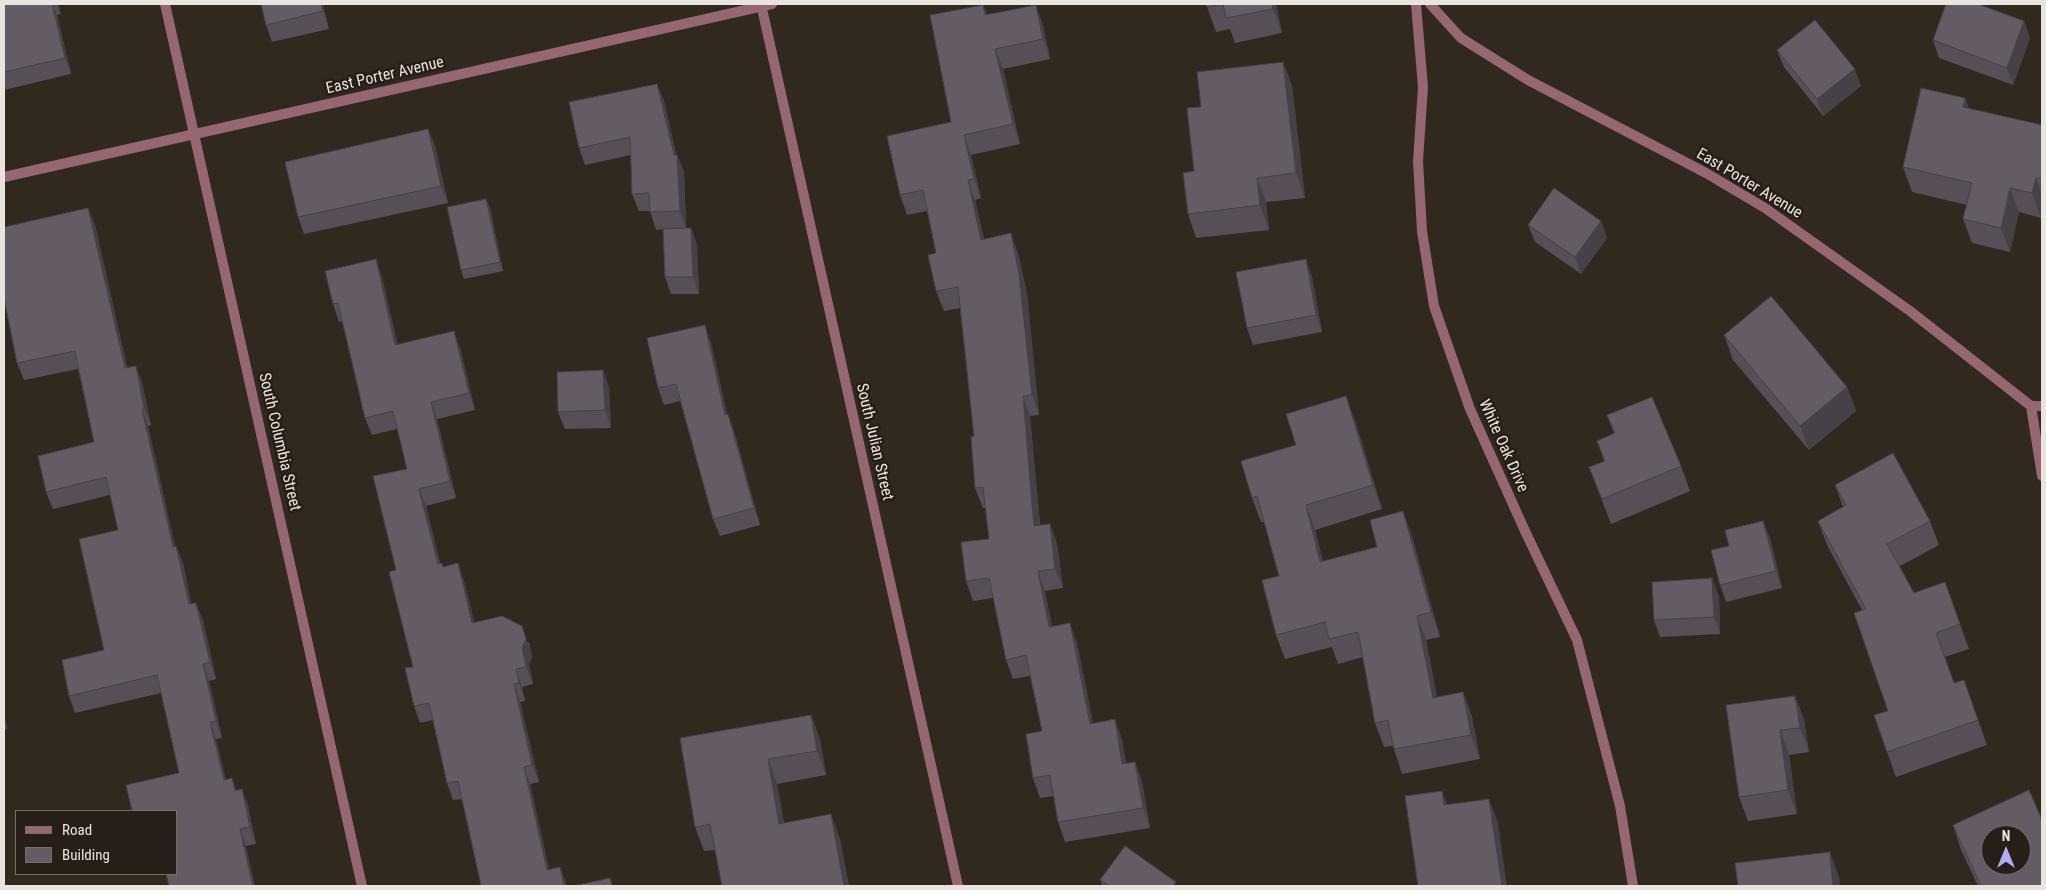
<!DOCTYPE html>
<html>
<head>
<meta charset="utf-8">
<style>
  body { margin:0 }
  #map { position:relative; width:2046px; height:890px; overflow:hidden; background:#312820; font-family:"Roboto Condensed",sans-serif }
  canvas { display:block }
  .frame { position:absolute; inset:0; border:5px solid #eae4de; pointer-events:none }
  .legend { position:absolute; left:15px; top:810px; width:162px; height:65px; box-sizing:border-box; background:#271f17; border:1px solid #756e67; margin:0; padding:6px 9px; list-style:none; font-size:15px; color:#eae4de }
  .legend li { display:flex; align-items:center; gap:10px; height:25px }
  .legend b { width:25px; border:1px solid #756e67 }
  .north { position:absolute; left:1981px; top:825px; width:50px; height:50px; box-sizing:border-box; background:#271f17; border:1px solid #756e67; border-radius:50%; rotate:0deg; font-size:14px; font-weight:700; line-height:20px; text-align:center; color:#eae4de }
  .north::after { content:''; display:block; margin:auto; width:18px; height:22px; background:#b7abf8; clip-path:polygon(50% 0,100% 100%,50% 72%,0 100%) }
</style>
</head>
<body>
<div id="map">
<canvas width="2046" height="890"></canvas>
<div class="frame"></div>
<ul class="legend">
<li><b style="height:6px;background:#976673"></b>Road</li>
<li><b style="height:14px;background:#655b65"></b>Building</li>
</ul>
<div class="north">N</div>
</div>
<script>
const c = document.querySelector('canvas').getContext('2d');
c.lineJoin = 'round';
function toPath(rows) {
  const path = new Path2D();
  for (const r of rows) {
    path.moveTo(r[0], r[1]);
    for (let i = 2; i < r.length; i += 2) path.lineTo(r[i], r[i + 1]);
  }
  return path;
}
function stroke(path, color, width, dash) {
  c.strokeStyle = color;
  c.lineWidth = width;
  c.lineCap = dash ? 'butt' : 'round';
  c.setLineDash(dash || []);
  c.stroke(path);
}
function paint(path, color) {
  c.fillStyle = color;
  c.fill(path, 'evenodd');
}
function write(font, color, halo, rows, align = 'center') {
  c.font = font + ' "Roboto Condensed",sans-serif';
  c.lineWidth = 5;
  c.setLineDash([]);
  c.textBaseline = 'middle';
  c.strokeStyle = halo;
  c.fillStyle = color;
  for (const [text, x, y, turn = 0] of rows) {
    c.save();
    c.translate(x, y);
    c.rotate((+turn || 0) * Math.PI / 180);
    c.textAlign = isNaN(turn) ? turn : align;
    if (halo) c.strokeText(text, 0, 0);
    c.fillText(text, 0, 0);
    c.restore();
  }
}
const minor = toPath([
  [165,4,362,886],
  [761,4,958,886],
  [1416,4,1423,87,1418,161,1422,231,1434,306,1470,409,1525,531,1577,640,1620,806,1633,886],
  [1430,4,1461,38,1528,80,1706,173,1765,208,1910,311,2031,406,2042,406],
  [4,177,772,4],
  [2031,406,2042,476]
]);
const wall = toPath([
  [4,4,58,4,61,14,57,15,71,74,4,90],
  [323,4,329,29,272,42,266,25],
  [1206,4,1276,4,1282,33,1235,43,1230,29,1216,32],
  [983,5,987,15,1043,25,1050,59,1003,69,1020,144,971,155,981,198,975,200,984,239,1018,253,1027,294,1039,415,1030,416,1040,525,1050,524,1057,544,1063,588,1045,591,1052,627,1077,643,1093,723,1122,739,1126,763,1135,762,1142,782,1150,828,1065,842,1058,822,1054,796,1040,798,1033,778,1042,731,1030,676,1013,679,1006,660,993,598,973,601,966,581,989,539,985,508,983,508,975,488,974,436,960,308,944,311,936,291,936,253,927,211,907,215,900,195,951,122],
  [2024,21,2030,38,2013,85,1939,58,1933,40],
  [1777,50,1861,86,1823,116,1784,67],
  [1283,62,1292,86,1305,198,1266,202,1269,230,1196,238,1188,214,1194,171,1201,107],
  [657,84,664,101,676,155,677,155,684,172,686,228,691,228,697,245,699,294,671,294,665,277,663,229,656,230,650,211,639,211,632,194,631,155,585,165,579,148],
  [1965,98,1969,109,2042,125,2042,214,2041,218,2019,212,2010,252,1972,243,1963,219,1967,205,1912,192,1903,167],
  [428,129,435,146,448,203,304,234,298,217],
  [486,199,490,208,503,271,464,279,461,270],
  [88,208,95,225,127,367,136,366,142,383,151,425,148,426,175,547,176,546,183,563,191,604,203,620,216,679,209,681,222,738,216,739,226,780,232,778,236,790,242,789,248,806,256,844,246,846,179,773,161,693,75,713,69,696,104,650,118,530,110,495,53,509,46,492,94,442,78,369,24,380,17,363],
  [1601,221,1607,238,1581,274,1535,242,1528,225],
  [382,277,397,345,460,348,475,410,437,419,456,498,426,506,440,563,443,567,464,581,474,622,529,643,532,657,529,664,533,684,522,687,525,701,520,702,539,782,530,784,549,870,560,867,567,886,476,886,481,885,462,799,453,800,447,783,433,720,420,723,414,706,413,667,396,570,407,469,397,429,372,435,365,418,343,321,339,322,333,304],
  [1312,277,1322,332,1253,345,1247,328],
  [1724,335,1847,387,1856,411,1809,450,1733,360],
  [711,343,727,414,734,431,760,525,720,536,713,519,680,401,664,405,658,388],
  [609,387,611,428,565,429,558,412],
  [1607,415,1681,466,1690,491,1611,524,1589,467,1604,461,1597,441,1614,434],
  [1355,420,1382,509,1315,530,1323,561,1377,547,1412,536,1440,637,1426,640,1437,697,1463,692,1472,717,1480,759,1402,774,1393,746,1384,747,1375,723,1363,657,1338,664,1332,647,1285,659,1276,635,1279,576,1264,522,1261,522,1252,498,1296,445],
  [1835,485,1930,521,1939,545,1900,566,1914,593,1945,582,1969,649,1945,657,1954,683,1964,680,1987,745,1896,777,1874,715,1888,711,1862,610,1827,545,1818,521,1843,507],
  [1770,538,1782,588,1726,602,1720,585],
  [1719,596,1720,634,1660,637,1654,620],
  [1795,696,1804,720,1809,752,1789,755,1797,814,1748,821,1739,797],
  [4,714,7,729,4,730],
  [811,715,820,739,826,775,777,784,784,823,840,839,849,886,722,886,715,850,704,851,695,827],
  [1953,825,2042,886,1978,886,1961,850],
  [1100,880,1177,886,1103,886]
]);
const shadedWall = toPath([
  [52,4,57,15,71,74,65,58],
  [321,4,323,4,329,29,323,11],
  [1272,4,1276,4,1282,33,1273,9],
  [1036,5,1043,25,1050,59,1043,39],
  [2024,21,2030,38,2013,85,2007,68],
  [995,49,1003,69,1020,144,1013,124],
  [1283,62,1292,86,1305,198,1296,173],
  [1855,69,1861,86,1823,116,1817,99],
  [657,84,664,101,678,162,677,155,684,172,686,228,680,211,674,155],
  [1965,98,1974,123,1963,107],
  [428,129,435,146,448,203,441,186],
  [964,135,971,155,981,198,974,179],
  [1257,178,1266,202,1269,230,1260,205],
  [2036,178,2042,196,2042,214,2041,218,2032,193],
  [968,180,975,200,988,259,981,240],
  [2010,188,2019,212,2010,252,2001,228],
  [486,199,490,208,503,271,500,262],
  [88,208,95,225,131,385,125,368],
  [1601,221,1607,238,1581,274,1575,257],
  [691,228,697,245,699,294,693,277],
  [1011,233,1018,253,1027,294,1039,415,1032,395],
  [376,259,382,277,402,362,395,345],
  [1306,259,1312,277,1322,332,1316,315],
  [705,325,711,343,731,432,725,415],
  [454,331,460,348,475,410,469,393],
  [136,366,142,383,151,425,144,408],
  [603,370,609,387,611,428,605,410],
  [1847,387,1856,411,1809,450,1800,426],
  [1023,396,1030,416,1042,546,1034,526],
  [1346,396,1355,420,1382,509,1373,485],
  [431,402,437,419,456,498,450,481],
  [142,409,148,426,179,564,173,547],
  [728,414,734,431,760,525,754,508],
  [419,489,426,506,444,581,438,564],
  [1306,505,1315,530,1329,586,1320,562],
  [1403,511,1412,536,1440,637,1431,612],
  [1763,521,1770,538,1782,588,1776,571],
  [1050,524,1057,544,1063,588,1055,569],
  [176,546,183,563,195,621,189,604],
  [458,563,464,581,479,640,472,623],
  [1038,571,1045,591,1056,647,1049,627],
  [1712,578,1719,596,1720,634,1714,617],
  [196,603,203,620,216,679,210,662],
  [1417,616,1426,640,1442,722,1433,698],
  [1070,623,1077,643,1097,743,1090,724],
  [522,626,532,657,529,664,533,684,526,667,522,647],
  [203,664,209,681,222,738,216,721],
  [516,669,522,687,525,701,519,683],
  [514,684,520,702,539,782,532,765],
  [1463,692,1472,717,1480,759,1471,735],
  [1795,696,1804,720,1809,752,1800,728],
  [4,714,7,729,4,720],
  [811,715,820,739,826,775,817,751],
  [1115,719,1122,739,1129,784,1122,764],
  [210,722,216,739,230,797,224,780],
  [1780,730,1789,755,1797,814,1788,790],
  [768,759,777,784,788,848,779,824],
  [1135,762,1142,782,1150,828,1143,808],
  [524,767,530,784,553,886,547,870],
  [242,789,248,806,256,844,250,827],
  [1442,791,1451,815,1444,805],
  [1489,799,1498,823,1507,886,1502,886],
  [831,814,840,839,849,886,844,886],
  [240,829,246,846,255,886,253,886],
  [1830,852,1839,877,1840,886,1833,886],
  [560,867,566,885,567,886,564,886]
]);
const building = toPath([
  [4,4,52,4,65,58,4,72,4,4],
  [261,4,321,4,323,11,266,25,261,4],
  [1206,4,1272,4,1273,9,1226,18,1223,4,1207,7,1206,4],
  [1946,4,1978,4,2024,21,2007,68,1933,40,1946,4],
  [983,5,985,15,1036,5,1043,39,995,49,1013,124,964,135,974,179,968,180,981,240,1011,233,1019,274,1032,395,1023,396,1034,526,1050,524,1055,569,1038,571,1049,627,1070,623,1090,724,1115,719,1122,764,1135,762,1143,808,1058,822,1050,775,1033,778,1026,734,1042,731,1026,655,1006,660,989,578,966,581,961,542,989,539,983,487,975,488,971,437,974,436,958,287,936,291,928,255,936,253,923,190,900,195,887,136,951,122,930,15,983,5],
  [1815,20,1855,69,1817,99,1777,50,1815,20],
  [1283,62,1296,173,1257,178,1260,205,1188,214,1183,173,1194,171,1187,108,1201,107,1197,72,1283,62],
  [657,84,674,155,677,155,680,211,650,212,649,193,632,194,630,137,579,148,569,102,657,84],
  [1921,88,1965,98,1963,107,2042,125,2042,178,2036,178,2032,193,2010,188,2001,228,1963,219,1972,183,1903,167,1921,88],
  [428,129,441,186,298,217,285,162,428,129],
  [1554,188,1601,221,1575,257,1528,225,1554,188],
  [486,199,500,262,461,270,447,207,486,199],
  [88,208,125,368,136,366,144,408,142,409,173,547,176,546,189,604,196,603,210,662,203,664,216,721,210,722,224,780,232,778,235,791,242,789,250,827,240,829,253,886,169,886,166,874,176,874,176,811,132,811,126,785,179,773,157,675,69,696,62,660,104,650,79,539,118,530,106,477,46,492,38,456,94,442,75,351,17,363,4,298,4,227,88,208],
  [691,228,693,277,665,277,663,229,691,228],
  [376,259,395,345,454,331,469,393,431,402,450,481,419,489,438,564,442,563,443,567,458,563,472,623,502,616,522,626,526,639,522,647,526,667,516,669,519,683,514,684,532,765,524,767,547,870,560,867,564,886,476,886,481,885,458,781,447,783,429,703,414,706,405,668,413,667,389,572,396,570,373,476,407,469,393,411,365,418,338,303,333,304,325,271,376,259],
  [1306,259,1316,315,1247,328,1236,272,1306,259],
  [1771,296,1847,387,1800,426,1724,335,1771,296],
  [705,325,725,415,728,414,754,508,713,519,676,384,658,388,647,338,705,325],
  [603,370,605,410,558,412,557,372,603,370],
  [1346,396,1373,485,1306,505,1320,562,1377,547,1370,520,1403,511,1431,612,1417,616,1433,698,1463,692,1471,735,1394,749,1388,720,1375,723,1358,632,1329,639,1325,622,1276,635,1262,580,1279,576,1257,496,1252,498,1241,461,1296,445,1286,414,1346,396],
  [1652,397,1681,466,1602,499,1589,467,1605,461,1597,441,1615,433,1607,415,1652,397],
  [1893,453,1930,521,1887,544,1914,593,1945,582,1960,624,1936,633,1954,683,1964,680,1978,720,1887,752,1874,715,1888,711,1854,613,1866,609,1818,521,1846,505,1835,485,1893,453],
  [1763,521,1776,571,1720,585,1711,550,1729,546,1725,530,1763,521],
  [1712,578,1714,617,1654,620,1652,582,1712,578],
  [1795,696,1800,728,1780,730,1788,790,1739,797,1726,705,1795,696],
  [811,715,817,751,768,759,779,824,831,814,844,886,722,886,710,824,695,827,680,738,811,715],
  [2029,790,2042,820,2042,886,1981,886,1953,825,2029,790],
  [1991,835,2021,835,2021,865,1991,865,1991,835],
  [1442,791,1444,805,1489,799,1502,886,1418,886,1405,796,1442,791],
  [1125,846,1176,882,1173,886,1110,886,1100,880,1125,846],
  [1830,852,1833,886,1738,886,1735,863,1830,852],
  [610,878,612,886,573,886,610,878]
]);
const streetNames = [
  ["East Porter Avenue",385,76,-13],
  ["East Porter Avenue",1749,184,31],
  ["South Columbia Street",279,442,77],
  ["South Julian Street",874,442,77],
  ["White Oak Drive",1503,446,66]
];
stroke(minor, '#976673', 10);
paint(wall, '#574e57');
paint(shadedWall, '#474047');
paint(building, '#655b65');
stroke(building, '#474047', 1);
write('16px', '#eae4de', '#271f17', streetNames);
</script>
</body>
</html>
